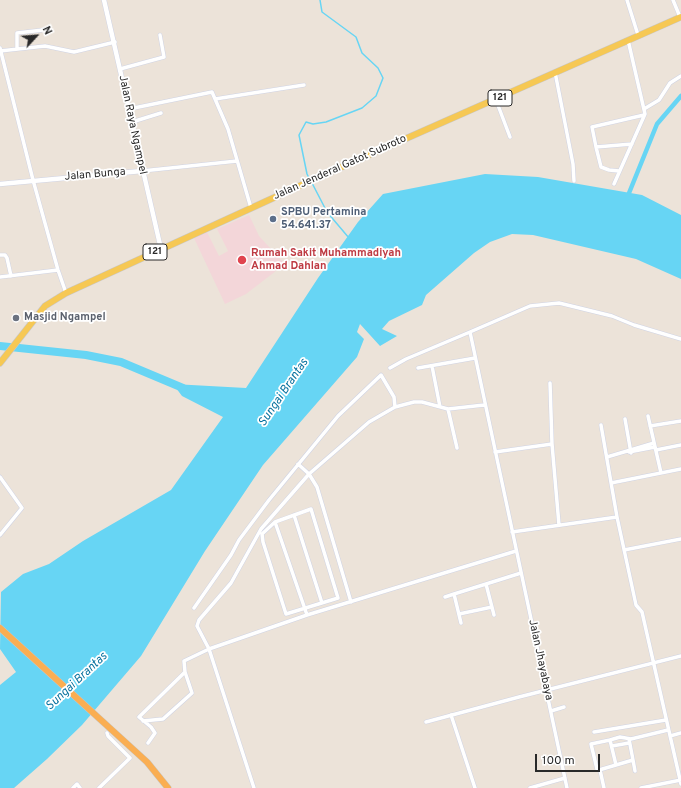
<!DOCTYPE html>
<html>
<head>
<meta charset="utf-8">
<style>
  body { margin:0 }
  #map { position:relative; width:681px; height:788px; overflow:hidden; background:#ece3d9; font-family:Overpass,sans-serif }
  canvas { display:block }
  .north { position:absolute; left:16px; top:16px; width:40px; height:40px; -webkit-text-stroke:3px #fff; paint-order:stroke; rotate:64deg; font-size:11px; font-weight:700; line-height:16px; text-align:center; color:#292929 }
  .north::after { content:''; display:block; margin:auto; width:14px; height:18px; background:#292929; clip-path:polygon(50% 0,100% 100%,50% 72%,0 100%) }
  .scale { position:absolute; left:535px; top:754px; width:65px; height:18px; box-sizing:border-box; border:2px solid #292929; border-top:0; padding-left:5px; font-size:12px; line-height:14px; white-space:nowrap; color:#292929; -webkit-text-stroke:3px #fff; paint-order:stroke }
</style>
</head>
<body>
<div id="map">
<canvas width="681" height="788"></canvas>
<div class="north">N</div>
<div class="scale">100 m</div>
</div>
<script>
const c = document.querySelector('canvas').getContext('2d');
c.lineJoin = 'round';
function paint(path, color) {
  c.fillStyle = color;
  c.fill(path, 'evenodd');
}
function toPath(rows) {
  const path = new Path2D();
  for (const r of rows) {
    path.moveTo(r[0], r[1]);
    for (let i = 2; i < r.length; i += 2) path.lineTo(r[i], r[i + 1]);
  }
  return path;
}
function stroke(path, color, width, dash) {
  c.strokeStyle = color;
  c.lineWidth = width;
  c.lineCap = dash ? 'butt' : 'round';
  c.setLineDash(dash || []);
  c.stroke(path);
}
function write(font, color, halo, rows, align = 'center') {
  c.font = font + ' Overpass,sans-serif';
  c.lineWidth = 3.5;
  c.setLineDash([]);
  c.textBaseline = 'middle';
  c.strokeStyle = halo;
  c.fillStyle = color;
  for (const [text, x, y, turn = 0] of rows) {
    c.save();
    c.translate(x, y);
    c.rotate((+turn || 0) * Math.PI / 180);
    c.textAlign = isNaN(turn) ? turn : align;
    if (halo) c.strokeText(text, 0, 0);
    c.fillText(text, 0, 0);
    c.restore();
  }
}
const medical = toPath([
  [249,215,259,236,285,264,246,294,225,304,194,238,207,232,219,256,228,251,217,229]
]);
const water = toPath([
  [485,174,538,177,642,195,681,215,681,279,636,259,533,235,512,234,490,242,474,253,426,295,422,305,389,321,382,329,397,336,380,346,360,324,357,332,364,339,357,357,263,465,205,551,141,656,82,725,47,759,14,788,0,788,0,685,16,672,0,649,1,592,23,574,49,564,83,541,171,490,223,417,182,396,173,384,246,388,318,278,358,222,383,194]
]);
const stream = toPath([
  [310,180,307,174,299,135,306,122,313,124,326,122,362,108,376,96,383,78,378,68,362,53,356,37,322,12,320,0],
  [312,183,327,212,349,238]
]);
const canal = toPath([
  [627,198,657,124,681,96]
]);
const river = toPath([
  [0,346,86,355,121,362,183,388]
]);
const minor = toPath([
  [627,0,638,35],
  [673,0,680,17],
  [0,48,33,180,58,270,66,293],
  [17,49,17,33,43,30],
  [0,51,45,46,74,52,115,42],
  [120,69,164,57,160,35],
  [555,72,573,164,574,181],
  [215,99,304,85],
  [496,100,510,137],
  [129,109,212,92,228,129,251,208],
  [644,109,659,100,670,83,681,76],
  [132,122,161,113],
  [632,144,596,147,592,127,644,115],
  [596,147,601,167,609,170,619,171],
  [142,171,237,161],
  [614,184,645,114,628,40],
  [0,255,5,255,7,258,11,276],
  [0,277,58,270],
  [432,366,440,407],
  [390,368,406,359,470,332],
  [418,368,475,358],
  [448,409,457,448],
  [648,416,661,473],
  [625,419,631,453],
  [601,425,617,517,636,605,642,612,681,784],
  [650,426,681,421],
  [552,444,559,525],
  [656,450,681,445],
  [495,452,552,444,550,383],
  [629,452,655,447],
  [607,457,654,443],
  [298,464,309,474,317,487,351,602],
  [0,477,22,508,0,535],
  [611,483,681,469],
  [311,509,338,598,286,614,263,542,262,534,275,522,311,509],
  [294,515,322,603],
  [275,522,307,615],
  [512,532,617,517],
  [624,550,681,539],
  [486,584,521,573],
  [445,597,454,594],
  [194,608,231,555,239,540,269,500,338,416,381,375,394,397,395,407],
  [459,614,492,607],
  [461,623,454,594,486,584,494,615],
  [551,711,564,707],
  [451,715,475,788],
  [143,721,163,719,192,693,185,672],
  [426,722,519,697,681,656],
  [594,732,666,720],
  [670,736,681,733],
  [610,740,620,737,631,739,668,730],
  [148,743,155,733,151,727,139,717,185,672,184,661,209,649,307,615,516,551],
  [612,746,629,743],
  [633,760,635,771],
  [616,765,610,740,591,744,597,769,599,770,633,760,629,739],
  [600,770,604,788],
  [73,788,77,784,80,788],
  [99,788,130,758,108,736,107,733],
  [254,788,209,649,197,626,199,620,231,583,261,529,309,474,369,422,395,407,414,402,422,402,448,409,484,405],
  [530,788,565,778],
  [567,788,470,332,530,306,559,303,612,316,634,325,681,339],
  [641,788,681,780]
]);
const tertiary = toPath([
  [104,0,161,249],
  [0,184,142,171]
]);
const primary = toPath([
  [0,363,45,306,66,293,319,177,681,17]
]);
const trunk = toPath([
  [0,628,147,762,168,788]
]);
const markers = [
  [273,219,4,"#5c6f8a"],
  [242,260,5,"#e0444e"],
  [16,318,4,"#6b7280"]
];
const shields = [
  [500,98,24],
  [155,252,24]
];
const shieldNames = [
  ["121",500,98],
  ["121",155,252]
];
const streetNames = [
  ["Jalan Raya Ngampel",132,125,78],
  ["Jalan Jenderal Gatot Subroto",340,168,-24],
  ["Jalan Bunga",95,175,-5],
  ["Jalan Jhayabaya",540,660,78]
];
const serviceNames = [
  ["SPBU Pertamina",281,213],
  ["54.641.37",281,226]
];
const healthNames = [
  ["Rumah Sakit Muhammadiyah",251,254],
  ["Ahmad Dahlan",251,267]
];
const worshipNames = [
  ["Masjid Ngampel",24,318]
];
const waterNames = [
  ["Sungai Brantas",284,393,-56],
  ["Sungai Brantas",77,682,-43]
];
paint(medical, '#f3d6d9');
paint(water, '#67d5f4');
stroke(stream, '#67d5f4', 1.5);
stroke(canal, '#67d5f4', 4.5);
stroke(river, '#67d5f4', 8);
stroke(minor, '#cfd3e3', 4.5);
stroke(tertiary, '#cfd3e3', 5.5);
stroke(primary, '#c7c7c7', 7);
stroke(trunk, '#c7c7c7', 7);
stroke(minor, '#fff', 3.5);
stroke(tertiary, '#fff', 4.5);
stroke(primary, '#f6c854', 6);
stroke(trunk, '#faae52', 6);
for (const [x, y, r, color] of markers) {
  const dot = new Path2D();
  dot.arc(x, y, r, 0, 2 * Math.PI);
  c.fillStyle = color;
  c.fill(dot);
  stroke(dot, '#fff', 1.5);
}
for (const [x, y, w] of shields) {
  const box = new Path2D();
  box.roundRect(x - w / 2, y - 8, w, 16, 3);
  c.fillStyle = '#fff';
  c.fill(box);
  stroke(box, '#292929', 1);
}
write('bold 10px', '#292929', null, shieldNames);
write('11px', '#292929', '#fff', streetNames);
write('bold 11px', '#4e5e75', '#fff', serviceNames, 'left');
write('bold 11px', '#be3a42', '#fff', healthNames, 'left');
write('bold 11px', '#5b616d', '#fff', worshipNames, 'left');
write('italic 12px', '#07719e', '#fff', waterNames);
</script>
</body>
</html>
